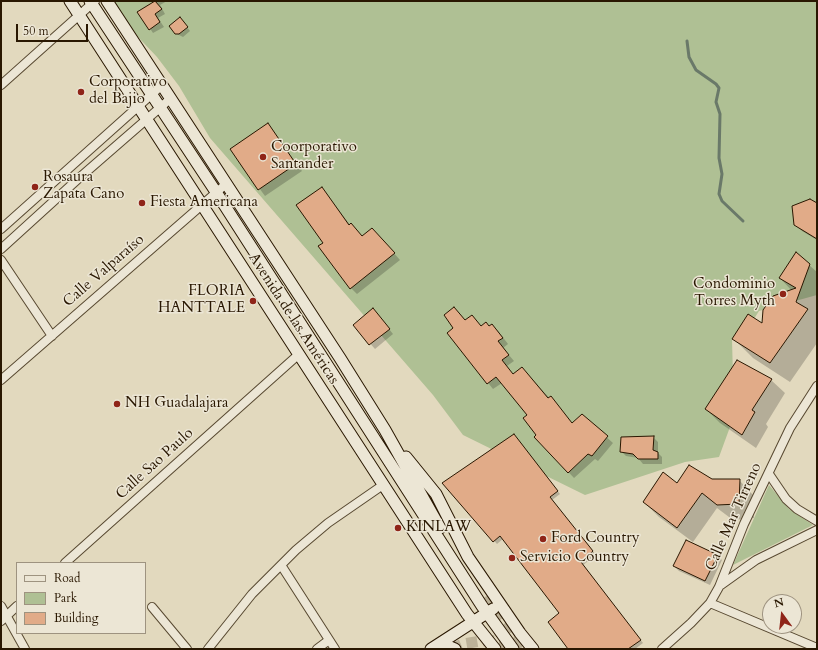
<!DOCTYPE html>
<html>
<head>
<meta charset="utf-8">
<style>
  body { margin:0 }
  #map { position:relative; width:818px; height:650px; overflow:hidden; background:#e2d9be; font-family:Cardo,serif }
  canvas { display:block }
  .frame { position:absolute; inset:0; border:2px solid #291701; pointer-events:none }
  .legend { position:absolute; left:16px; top:562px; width:130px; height:72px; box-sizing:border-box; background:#ece6d5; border:1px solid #9e9380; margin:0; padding:5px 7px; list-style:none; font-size:12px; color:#291701 }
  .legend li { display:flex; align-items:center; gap:8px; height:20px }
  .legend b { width:20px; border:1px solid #9e9380 }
  .north { position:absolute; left:762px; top:594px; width:40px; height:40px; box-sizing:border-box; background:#ece6d5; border:1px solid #9e9380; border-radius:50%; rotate:345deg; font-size:11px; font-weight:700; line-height:16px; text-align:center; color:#291701 }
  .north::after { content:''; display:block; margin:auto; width:14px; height:18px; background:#8f2418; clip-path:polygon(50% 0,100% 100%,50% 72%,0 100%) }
  .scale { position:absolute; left:16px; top:24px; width:72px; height:18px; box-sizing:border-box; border:2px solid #291701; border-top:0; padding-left:5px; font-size:12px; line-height:14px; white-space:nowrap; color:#291701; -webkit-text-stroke:3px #ece6d5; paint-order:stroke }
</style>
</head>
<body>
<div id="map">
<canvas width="818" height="650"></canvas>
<div class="frame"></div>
<ul class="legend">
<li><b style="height:5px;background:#ece6d5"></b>Road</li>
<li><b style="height:11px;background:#afc094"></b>Park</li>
<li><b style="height:11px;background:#e1ab88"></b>Building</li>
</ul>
<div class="north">N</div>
<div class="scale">50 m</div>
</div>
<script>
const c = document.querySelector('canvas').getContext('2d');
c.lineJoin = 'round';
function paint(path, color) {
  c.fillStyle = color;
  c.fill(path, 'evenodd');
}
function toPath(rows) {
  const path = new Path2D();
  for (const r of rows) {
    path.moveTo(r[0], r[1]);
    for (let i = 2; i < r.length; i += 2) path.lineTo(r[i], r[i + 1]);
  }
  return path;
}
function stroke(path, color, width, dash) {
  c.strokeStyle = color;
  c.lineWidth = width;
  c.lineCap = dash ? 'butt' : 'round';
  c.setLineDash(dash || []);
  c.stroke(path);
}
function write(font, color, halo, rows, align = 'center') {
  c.font = font + ' Cardo,serif';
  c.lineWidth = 3;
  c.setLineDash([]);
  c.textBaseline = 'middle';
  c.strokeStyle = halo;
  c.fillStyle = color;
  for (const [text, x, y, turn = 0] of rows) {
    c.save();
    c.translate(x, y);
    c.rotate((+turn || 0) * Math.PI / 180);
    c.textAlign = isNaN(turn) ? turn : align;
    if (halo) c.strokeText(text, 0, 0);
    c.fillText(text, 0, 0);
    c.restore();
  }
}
const green = toPath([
  [104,1,817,1,817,295,759,311,752,322,732,339,734,416,719,457,685,462,585,495,463,435,433,395,210,138,179,86,157,57],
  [769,485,789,509,813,525,733,565]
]);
const shadow = toPath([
  [167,1,160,5,165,14,158,18,164,27,153,33,139,12,156,1],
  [183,22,190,31,183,37,175,33],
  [268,125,302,171,265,196,231,150],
  [322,188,350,225,363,237,378,235,400,260,357,294,351,288,325,243],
  [817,205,817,240,802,231,795,224],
  [809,265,817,272,817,343,790,382,753,358,734,339,762,325,792,291,780,278],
  [454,308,466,321,482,327,489,327,492,325,498,331,508,344,503,348,514,361,507,366,513,375,522,368,573,424,582,415,613,443,598,461,595,459,574,478,535,437,538,435,528,415,502,383,493,389,448,333,455,328],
  [377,314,393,334,375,349,354,325],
  [771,380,785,393,766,424,768,427,756,448,720,423,706,409],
  [653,437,658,442,658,453,662,457,662,464,643,464,638,458,626,456,621,451],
  [517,438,560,494,552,500,596,555,583,565,643,643,635,649,569,649,561,613,504,538,497,544,444,483],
  [711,480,739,480,754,496,754,518,733,520,717,508,693,542,659,517,644,502],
  [717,556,722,560,710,585,679,571,674,566]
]);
const stream = toPath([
  [687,41,689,57,696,70,716,84,719,88,716,102,720,114,719,158,722,174,719,194,722,201,743,221]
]);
const building = toPath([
  [155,1,162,9,155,14,160,22,149,30,137,12,155,1],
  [180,17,188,27,179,34,175,34,169,26,180,17],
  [268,123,296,164,258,190,230,149,268,123],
  [322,187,349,225,351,223,362,236,372,228,395,253,350,289,318,246,323,243,296,205,322,187],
  [810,199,817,203,817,239,794,225,792,206,810,199],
  [796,252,810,264,796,302,808,309,770,363,732,339,748,314,762,323,763,310,773,296,796,288,779,278,796,252],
  [454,307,465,320,472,315,481,326,486,322,489,326,492,324,503,338,498,341,509,355,502,360,513,374,522,367,548,398,551,396,572,423,582,414,608,436,592,456,588,454,568,473,534,437,536,435,523,418,527,415,496,377,487,384,447,333,453,328,444,315,454,307],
  [373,308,390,329,369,345,353,325,373,308],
  [737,360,772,379,752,410,755,412,742,435,705,409,737,360],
  [514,434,558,491,550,497,593,551,581,562,641,640,628,649,568,649,548,622,559,613,500,536,493,542,442,483,514,434],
  [654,436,653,450,658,452,658,459,638,459,633,454,620,452,621,437,654,436],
  [689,465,712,479,740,479,739,504,717,505,702,493,677,528,643,502,663,472,677,483,689,465],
  [686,540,718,555,705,581,673,566,686,540]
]);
const secondaryTunnel = toPath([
  [485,597,524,649],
  [451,649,463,644,487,640,508,643,521,649]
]);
const street = toPath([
  [1,85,95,1],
  [1,229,161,86],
  [1,249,78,179,170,99],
  [1,260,52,336],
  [1,380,226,184],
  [769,474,786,499,797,509,817,521],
  [65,563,298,355],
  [281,565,335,649],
  [721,585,756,560,817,530],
  [710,603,817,648],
  [1,606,25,649],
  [152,607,187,649],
  [1,621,17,606],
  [208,649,252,594,296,550,328,523,383,485],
  [317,649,329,640],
  [662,649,691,623,710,603,719,587,744,524,790,428,817,386]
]);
const secondary = toPath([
  [70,1,467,614,495,649],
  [90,1,216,192,482,606,513,649],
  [107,1,340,358,385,430,440,528],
  [406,457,436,494,468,557,520,633,533,649],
  [435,648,448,646,455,649],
  [431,649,493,609]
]);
const markers = [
  [81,92,4,"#8f2418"],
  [263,157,4,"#8f2418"],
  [35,187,4,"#8f2418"],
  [142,203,4,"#8f2418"],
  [783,294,4,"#8f2418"],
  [253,301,4,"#8f2418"],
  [117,404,4,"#8f2418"],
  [398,528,4,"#8f2418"],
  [543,539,4,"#8f2418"],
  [512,558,4,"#8f2418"]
];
const poiNames = [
  ["Corporativo",89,83],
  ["del Bajio",89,100],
  ["Coorporativo",271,148],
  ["Santander",271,165],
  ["Rosaura",43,178],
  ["Zapata Cano",43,195],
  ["Fiesta Americana",150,203],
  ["Condominio",775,285,"right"],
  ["Torres Myth",775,302,"right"],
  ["FLORIA",245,292,"right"],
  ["HANTTALE",245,309,"right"],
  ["NH Guadalajara",125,404],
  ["KINLAW",406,528],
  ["Ford Country",551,539],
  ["Servicio Country",520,558]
];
const streetNames = [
  ["Calle Valparaíso",104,271,-41],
  ["Avenida de las Américas",293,319,57],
  ["Calle Sao Paulo",155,464,-42],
  ["Calle Mar Tirreno",734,517,-66]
];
paint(green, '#afc094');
paint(shadow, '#0003');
stroke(stream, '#6a7969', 3);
paint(building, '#e1ab88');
stroke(building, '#291701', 1);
stroke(secondaryTunnel, '#bdb298', 11, [11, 5.5]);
stroke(street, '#574830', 10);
stroke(secondary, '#291701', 13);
stroke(street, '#ece6d5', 8);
stroke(secondary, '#ece6d5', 11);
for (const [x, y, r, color] of markers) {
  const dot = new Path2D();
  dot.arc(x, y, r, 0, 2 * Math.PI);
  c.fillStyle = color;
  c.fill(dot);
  stroke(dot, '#ece6d5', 1.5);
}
write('15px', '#291701', '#ece6d5', poiNames, 'left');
write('15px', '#291701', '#ece6d5', streetNames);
</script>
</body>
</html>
